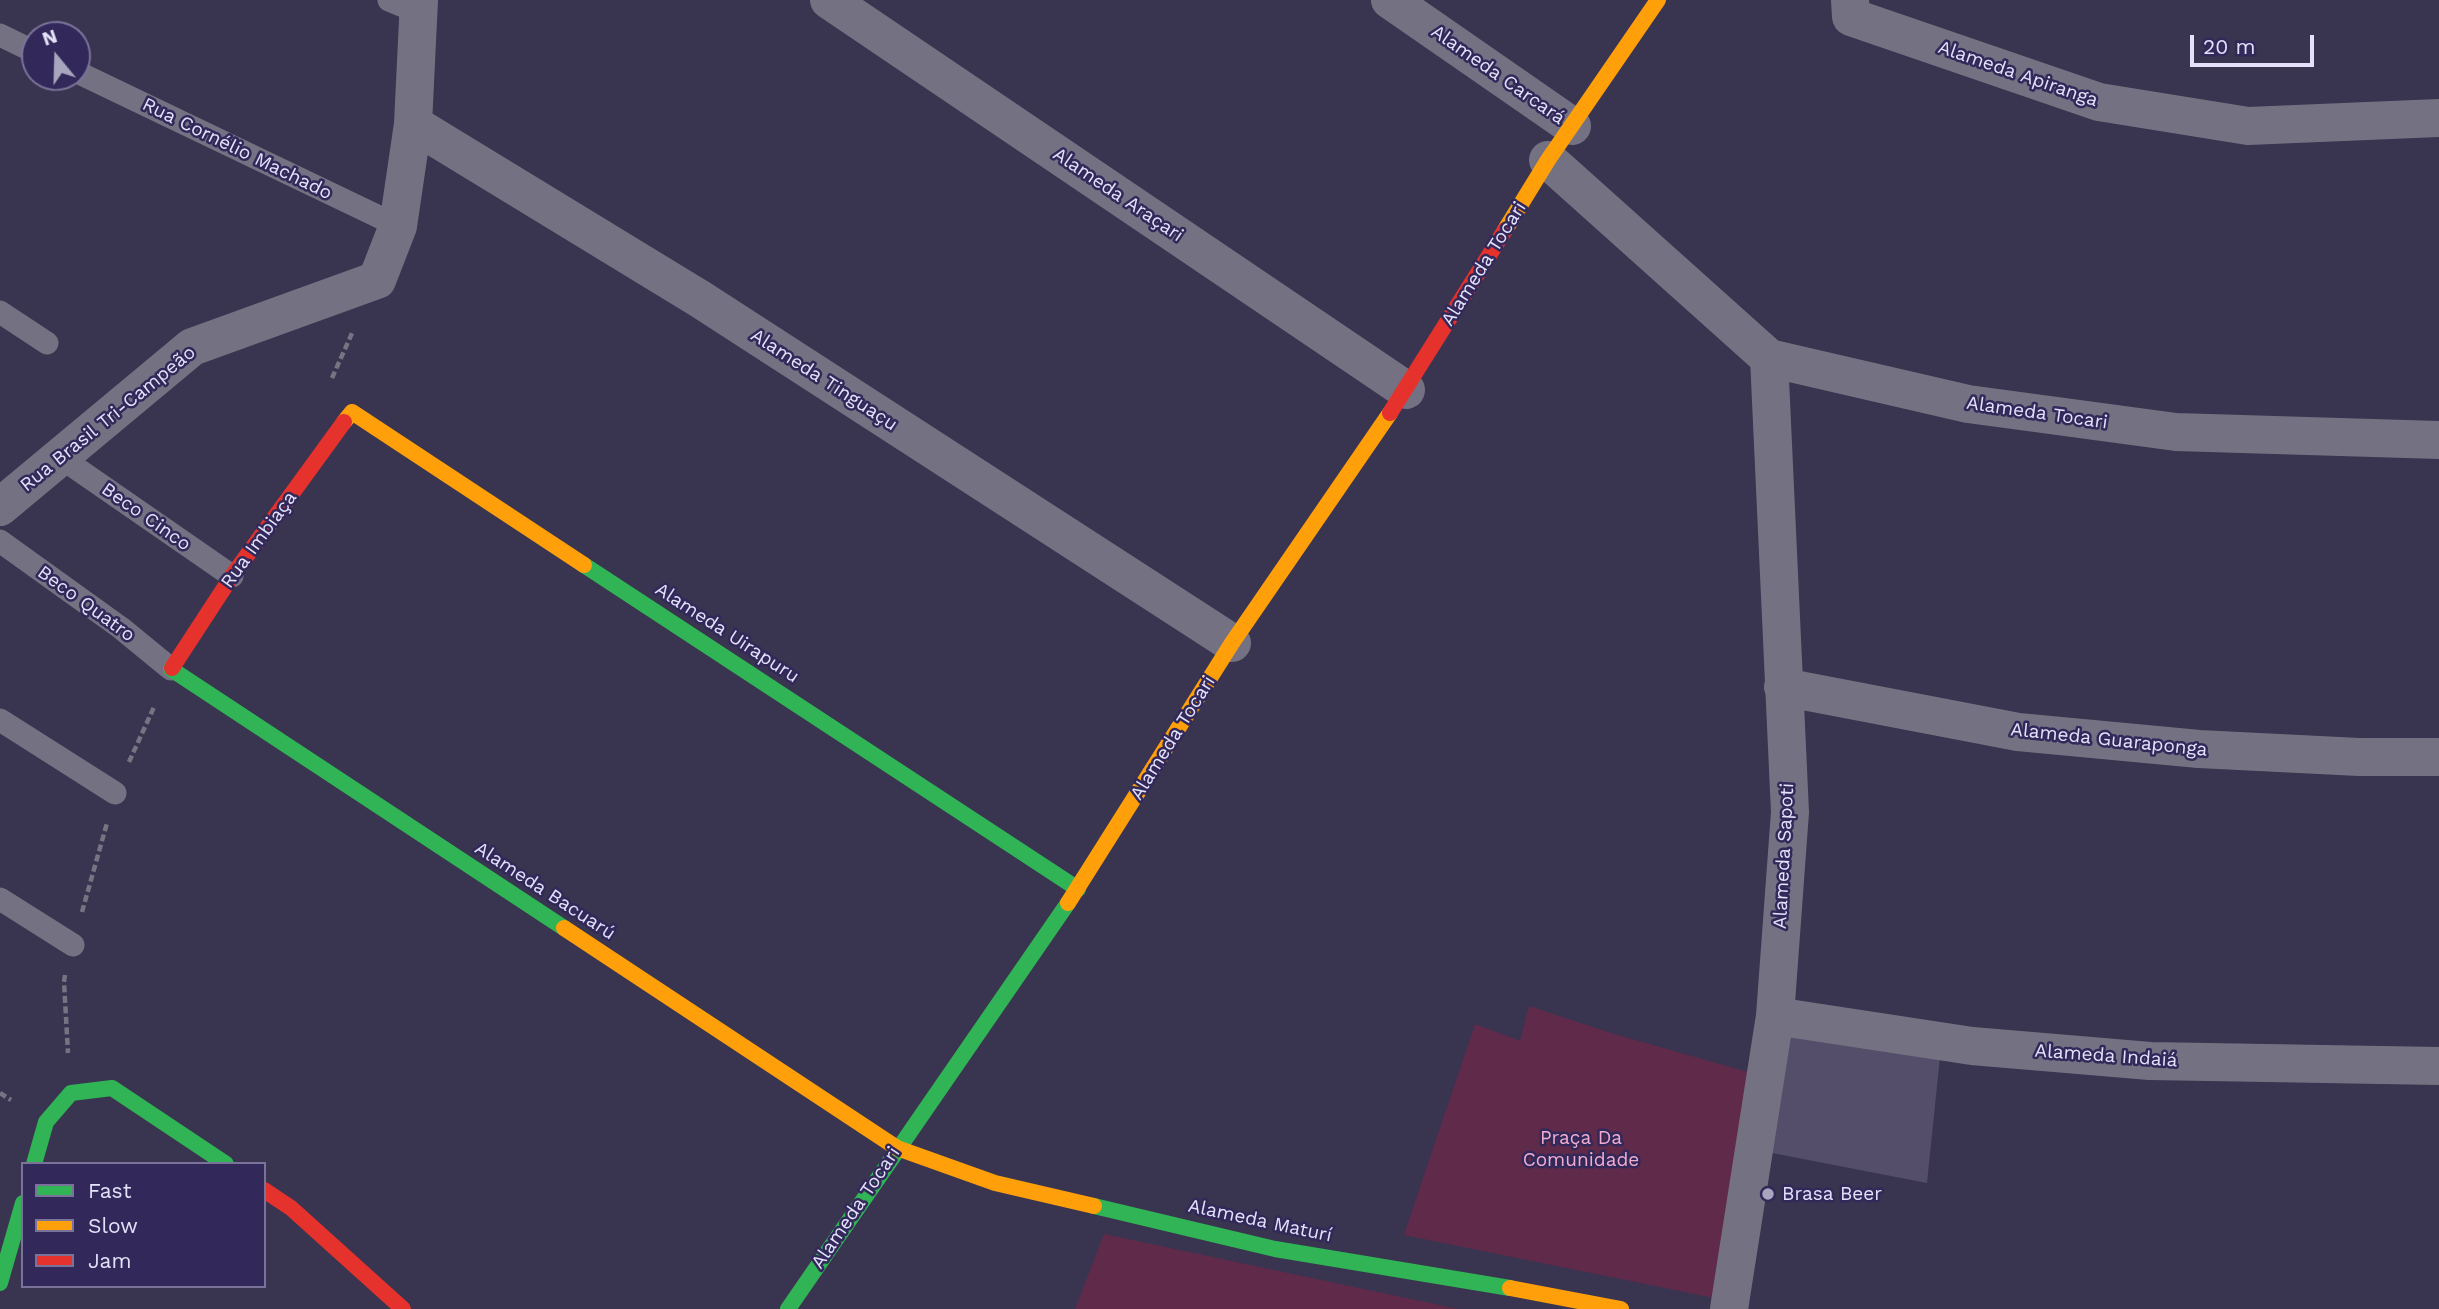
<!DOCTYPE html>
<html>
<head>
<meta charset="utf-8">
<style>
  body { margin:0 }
  #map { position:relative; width:2439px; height:1309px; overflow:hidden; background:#39344f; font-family:"Work Sans",sans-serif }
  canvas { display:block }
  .legend { position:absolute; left:21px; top:1162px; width:245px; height:126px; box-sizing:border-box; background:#32295a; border:2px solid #79739a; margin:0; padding:9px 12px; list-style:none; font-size:21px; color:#e4e2fb }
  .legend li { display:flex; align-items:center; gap:14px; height:35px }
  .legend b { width:35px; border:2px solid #79739a }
  .north { position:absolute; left:21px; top:21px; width:70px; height:70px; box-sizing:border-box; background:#32295a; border:2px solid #79739a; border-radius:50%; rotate:341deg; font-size:19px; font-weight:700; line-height:28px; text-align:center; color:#e4e2fb }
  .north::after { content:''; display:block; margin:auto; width:24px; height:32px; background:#a8a5bf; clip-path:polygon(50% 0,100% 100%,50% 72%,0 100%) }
  .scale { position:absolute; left:2190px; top:35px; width:124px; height:32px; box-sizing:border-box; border:4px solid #e4e2fb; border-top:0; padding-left:9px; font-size:21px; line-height:24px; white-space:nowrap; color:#e4e2fb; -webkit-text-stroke:5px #32295a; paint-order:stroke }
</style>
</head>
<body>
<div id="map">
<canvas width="2439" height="1309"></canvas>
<ul class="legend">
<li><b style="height:9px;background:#30b455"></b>Fast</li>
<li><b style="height:9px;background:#ff9f0a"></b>Slow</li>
<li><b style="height:9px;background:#e5322d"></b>Jam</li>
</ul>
<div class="north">N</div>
<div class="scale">20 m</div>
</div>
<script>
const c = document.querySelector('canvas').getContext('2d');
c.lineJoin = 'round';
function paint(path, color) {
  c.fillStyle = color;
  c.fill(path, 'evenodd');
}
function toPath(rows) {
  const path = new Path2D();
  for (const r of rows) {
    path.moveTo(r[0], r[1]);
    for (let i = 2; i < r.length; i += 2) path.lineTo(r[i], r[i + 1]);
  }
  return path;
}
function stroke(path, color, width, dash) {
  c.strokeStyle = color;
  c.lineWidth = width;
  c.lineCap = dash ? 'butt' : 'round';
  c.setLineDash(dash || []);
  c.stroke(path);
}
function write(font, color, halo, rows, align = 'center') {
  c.font = font + ' "Work Sans",sans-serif';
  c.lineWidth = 5;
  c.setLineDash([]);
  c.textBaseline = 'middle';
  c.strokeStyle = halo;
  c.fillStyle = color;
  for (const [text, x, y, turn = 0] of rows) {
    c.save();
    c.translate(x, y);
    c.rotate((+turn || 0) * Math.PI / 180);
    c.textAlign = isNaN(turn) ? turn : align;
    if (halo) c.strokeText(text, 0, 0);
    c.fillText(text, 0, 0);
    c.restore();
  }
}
const green = toPath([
  [1529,1006,1614,1034,1755,1074,1724,1300,1404,1235,1475,1024,1520,1041],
  [1104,1234,1458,1309,1075,1309]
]);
const building = toPath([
  [1792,1025,1941,1047,1927,1183,1772,1153]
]);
const path = toPath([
  [332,378,353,331],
  [129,762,154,707],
  [82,912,107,823],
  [65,975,64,982,68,1053],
  [0,1093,11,1100]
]);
const lane = toPath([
  [389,0,416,11],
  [0,35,35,52],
  [77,72,398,226],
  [0,312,47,343],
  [60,457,232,576],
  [0,541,121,628,171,669],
  [0,720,115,793],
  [0,899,73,945]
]);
const street = toPath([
  [829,0,1406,390],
  [1390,0,1572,126],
  [1850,0,1851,17,2099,102,2248,126,2439,118],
  [413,124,700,299,1232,643],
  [1548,160,1769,358,1968,404,2176,432,2439,440],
  [0,507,192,347,377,280,398,226,413,124,419,0],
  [1783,687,2018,732,2199,749,2359,757,2439,757],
  [1775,1016,1972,1046,2150,1061,2439,1066],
  [1729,1309,1775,1016,1790,812,1769,358]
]);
const fast = toPath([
  [584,565,1078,889],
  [172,668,171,669,564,928],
  [34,1164,46,1122,71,1093,112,1088,226,1164],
  [1094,1206,1275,1249,1510,1288],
  [0,1283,23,1203],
  [788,1309,1068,903]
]);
const slow = toPath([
  [1505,230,1548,160,1658,0],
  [344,422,352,412,584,565],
  [1068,903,1232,643,1390,413],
  [564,928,897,1148,995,1183,1094,1206],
  [1510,1288,1621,1309]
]);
const jam = toPath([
  [1390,413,1505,230],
  [172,668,232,576,344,422],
  [264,1190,291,1208,403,1309]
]);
const markers = [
  [1768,1194,7,"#a8a5bf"]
];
const streetNames = [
  ["Alameda Apiranga",2018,74,19],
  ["Alameda Carcará",1498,75,35],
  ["Rua Cornélio Machado",237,149,26],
  ["Alameda Araçari",1118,195,34],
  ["Alameda Tocari",1484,264,-58],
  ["Alameda Tinguaçu",824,380,33],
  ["Alameda Tocari",2037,413,8],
  ["Rua Brasil Tri-Campeão",108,419,-39],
  ["Beco Cinco",146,517,35],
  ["Rua Imbiaça",259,540,-54],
  ["Beco Quatro",86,604,36],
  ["Alameda Uirapuru",727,633,33],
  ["Alameda Tocari",1173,738,-58],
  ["Alameda Guaraponga",2109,740,6],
  ["Alameda Sapoti",1784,856,-87],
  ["Alameda Bacuarú",545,891,33],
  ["Alameda Indaiá",2106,1056,4],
  ["Alameda Tocari",856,1208,-56],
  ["Alameda Maturí",1260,1221,12]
];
const parkNames = [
  ["Praça Da",1581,1138],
  ["Comunidade",1581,1160]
];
const poiNames = [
  ["Brasa Beer",1782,1194]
];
paint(green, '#602b4b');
paint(building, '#544e6a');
stroke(path, '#757483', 4.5, [7, 3.5]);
stroke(lane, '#747282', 23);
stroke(street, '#747282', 38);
stroke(fast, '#30b455', 16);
stroke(slow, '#ff9f0a', 16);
stroke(jam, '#e5322d', 16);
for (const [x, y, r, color] of markers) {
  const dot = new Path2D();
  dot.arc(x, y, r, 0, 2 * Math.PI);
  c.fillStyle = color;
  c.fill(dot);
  stroke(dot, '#32295a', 2.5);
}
write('19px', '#e4e2fb', '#32295a', streetNames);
write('19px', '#f3acce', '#32295a', parkNames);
write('19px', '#e4e2fb', '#32295a', poiNames, 'left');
</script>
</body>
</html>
